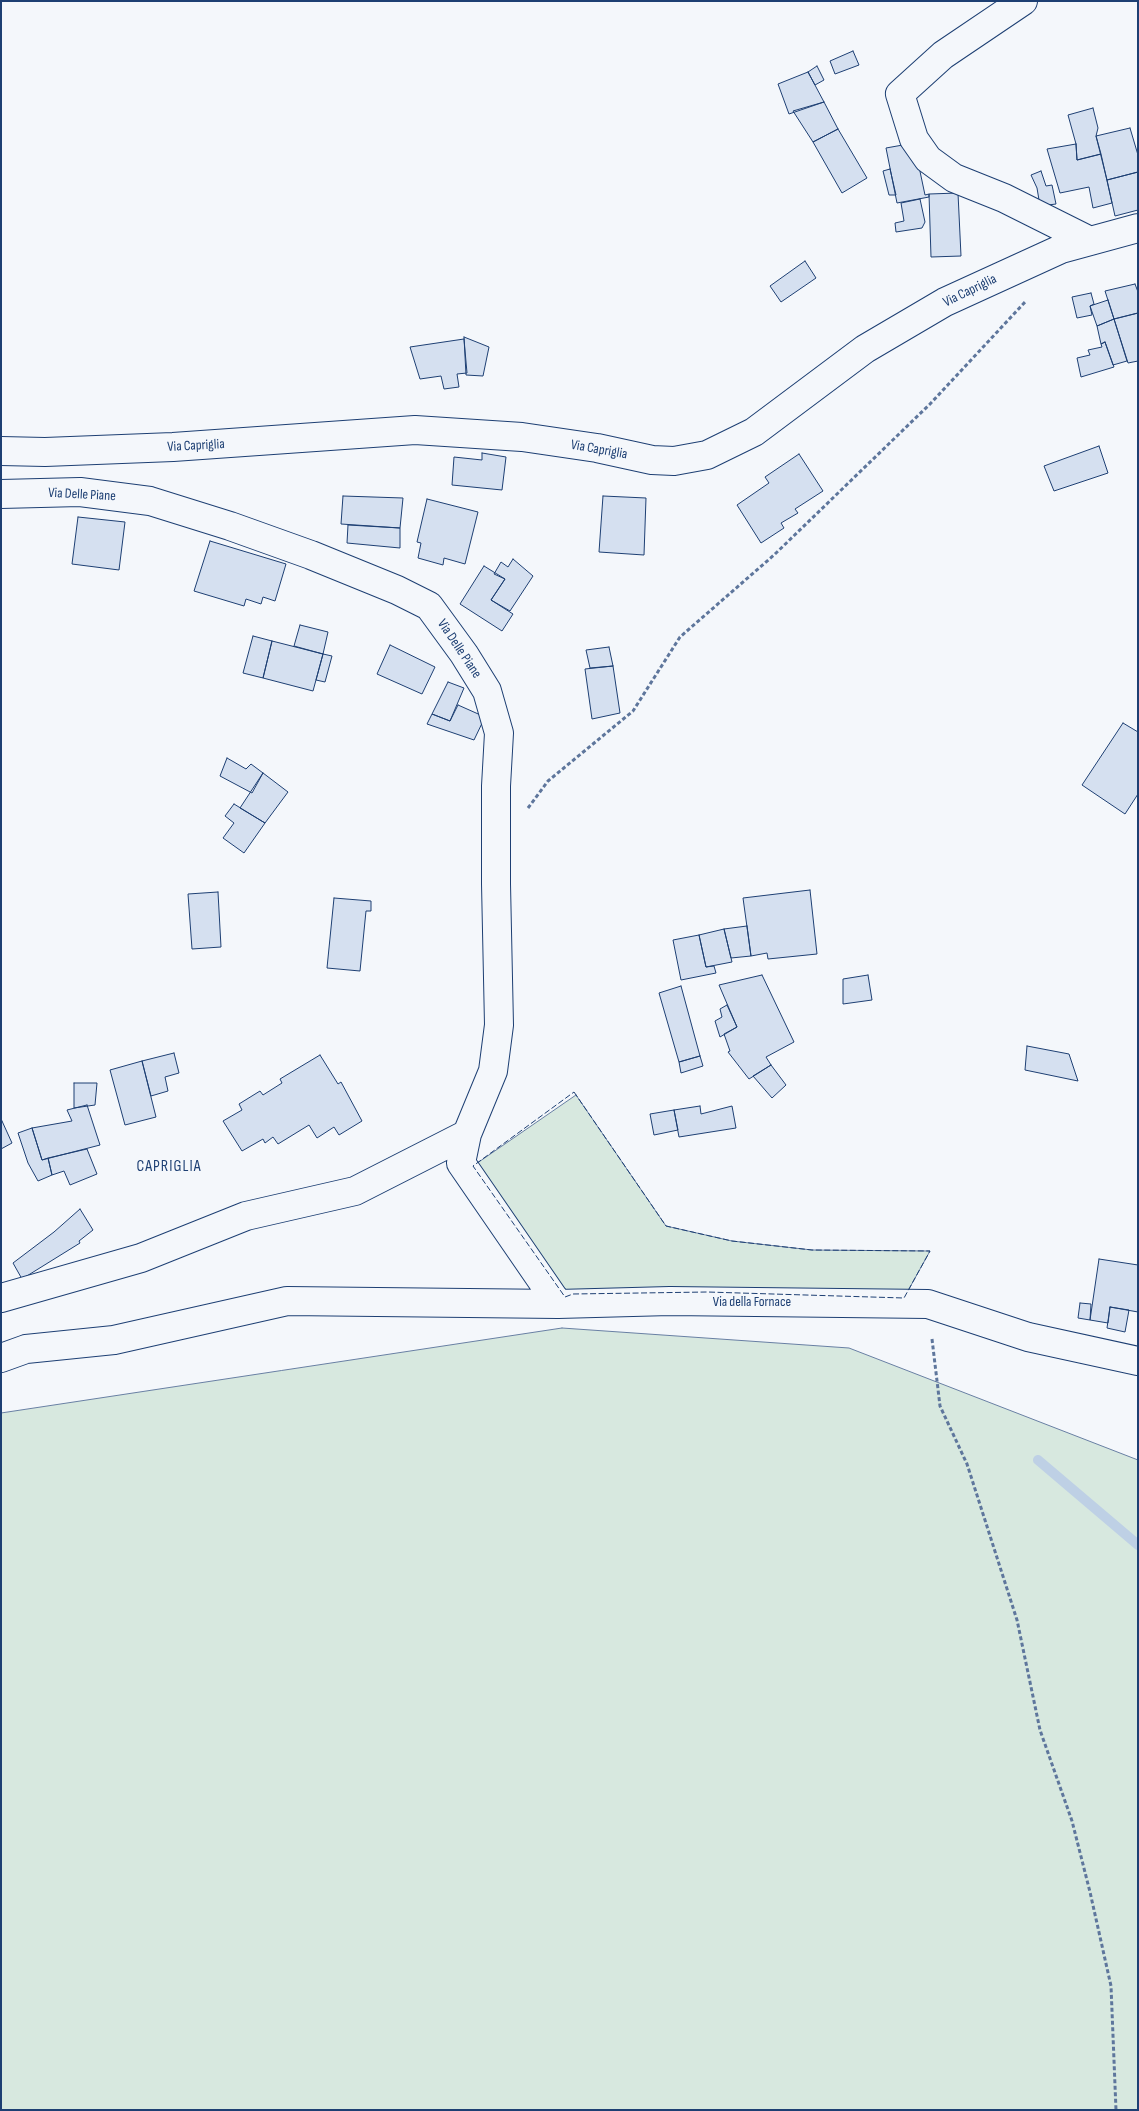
<!DOCTYPE html>
<html>
<head>
<meta charset="utf-8">
<style>
  body { margin:0 }
  #map { position:relative; width:1139px; height:2111px; overflow:hidden; background:#f4f7fb; font-family:"Sofia Sans Condensed",sans-serif }
  canvas { display:block }
  .frame { position:absolute; inset:0; border:2px solid #1d3f73; pointer-events:none }
</style>
</head>
<body>
<div id="map">
<canvas width="1139" height="2111"></canvas>
<div class="frame"></div>
</div>
<script>
const c = document.querySelector('canvas').getContext('2d');
c.lineJoin = 'round';
function paint(path, color) {
  c.fillStyle = color;
  c.fill(path, 'evenodd');
}
function toPath(rows) {
  const path = new Path2D();
  for (const r of rows) {
    path.moveTo(r[0], r[1]);
    for (let i = 2; i < r.length; i += 2) path.lineTo(r[i], r[i + 1]);
  }
  return path;
}
function stroke(path, color, width, dash) {
  c.strokeStyle = color;
  c.lineWidth = width;
  c.lineCap = dash ? 'butt' : 'round';
  c.setLineDash(dash || []);
  c.stroke(path);
}
function write(font, color, halo, rows, align = 'center') {
  c.font = font + ' "Sofia Sans Condensed",sans-serif';
  c.lineWidth = 4;
  c.setLineDash([]);
  c.textBaseline = 'middle';
  c.strokeStyle = halo;
  c.fillStyle = color;
  for (const [text, x, y, turn = 0] of rows) {
    c.save();
    c.translate(x, y);
    c.rotate((+turn || 0) * Math.PI / 180);
    c.textAlign = isNaN(turn) ? turn : align;
    if (halo) c.strokeText(text, 0, 0);
    c.fillText(text, 0, 0);
    c.restore();
  }
}
const green = toPath([
  [576,1095,666,1226,732,1241,812,1250,930,1251,904,1298,565,1297,473,1166,576,1095],
  [562,1328,849,1348,1138,1460,1138,2110,1,2110,1,1413,562,1328]
]);
const stream = toPath([
  [1038,1460,1138,1545]
]);
const building = toPath([
  [853,51,859,65,835,74,830,61,853,51],
  [817,66,824,80,815,85,808,72,817,66],
  [808,72,824,102,789,114,778,84,808,72],
  [824,102,838,129,813,142,793,111,824,102],
  [1093,108,1098,128,1096,136,1101,154,1077,160,1076,144,1068,115,1093,108],
  [1130,128,1138,155,1138,172,1107,180,1096,136,1130,128],
  [838,129,867,178,842,193,813,142,838,129],
  [914,143,925,195,929,194,929,197,897,203,886,148,914,143],
  [1076,144,1077,160,1101,154,1112,203,1093,208,1089,187,1060,193,1047,149,1076,144],
  [890,169,896,195,889,195,883,171,890,169],
  [1041,171,1046,186,1052,185,1056,204,1040,206,1037,188,1031,175,1041,171],
  [1138,172,1138,210,1115,216,1107,180,1138,172],
  [958,193,961,256,931,257,929,194,958,193],
  [920,199,925,222,922,228,896,232,895,223,904,221,901,203,920,199],
  [805,261,816,278,781,302,770,286,805,261],
  [1135,284,1138,292,1138,313,1114,319,1105,291,1135,284],
  [1091,293,1094,304,1090,306,1092,315,1077,318,1072,297,1091,293],
  [1108,300,1114,319,1097,326,1090,306,1108,300],
  [1138,313,1138,361,1128,363,1114,319,1138,313],
  [1114,319,1127,361,1113,365,1105,342,1101,344,1097,326,1114,319],
  [464,337,489,347,483,376,466,375,464,337],
  [464,339,467,373,457,374,459,387,444,389,441,376,420,379,410,347,464,339],
  [1105,342,1114,367,1081,377,1077,358,1090,355,1088,350,1102,347,1101,344,1105,342],
  [1099,446,1108,473,1054,491,1044,466,1099,446],
  [482,453,506,457,502,490,452,485,454,457,482,460,482,453],
  [799,454,823,491,795,509,798,513,781,523,784,528,761,543,737,505,769,483,765,477,799,454],
  [343,496,403,498,400,528,341,524,343,496],
  [603,496,646,498,644,555,599,552,603,496],
  [427,499,478,512,465,564,444,558,443,565,418,558,421,543,417,542,427,499],
  [78,517,125,522,119,570,72,564,78,517],
  [348,525,400,528,400,548,347,543,348,525],
  [210,541,286,564,275,601,263,597,261,604,246,599,244,606,194,591,210,541],
  [513,559,533,576,510,611,491,600,505,579,494,574,501,562,508,567,513,559],
  [484,566,505,579,491,600,513,614,502,631,460,604,484,566],
  [300,625,328,632,323,654,294,646,300,625],
  [253,636,272,641,263,678,243,673,253,636],
  [272,641,323,654,313,691,263,678,272,641],
  [390,645,435,667,422,694,377,674,390,645],
  [609,647,613,666,590,668,586,650,609,647],
  [323,654,332,656,325,682,316,680,323,654],
  [613,666,620,713,592,719,585,669,613,666],
  [448,682,464,688,450,721,432,714,448,682],
  [458,705,485,717,474,740,427,724,432,714,450,721,458,705],
  [1123,723,1138,732,1138,794,1125,814,1082,785,1123,723],
  [227,758,246,769,251,764,263,773,252,793,220,776,227,758],
  [263,773,288,792,265,823,240,808,263,773],
  [234,804,265,823,244,853,223,838,234,823,225,816,234,804],
  [810,890,817,954,768,959,767,953,751,956,743,898,810,890],
  [218,892,221,947,192,949,188,894,218,892],
  [334,898,371,901,371,911,366,911,360,971,327,968,334,898],
  [747,926,751,956,731,958,724,929,747,926],
  [724,929,732,962,706,967,699,935,724,929],
  [699,935,706,967,714,966,716,973,681,980,673,940,699,935],
  [762,975,794,1042,766,1057,771,1065,749,1079,728,1052,730,1051,724,1034,737,1027,719,985,762,975],
  [868,975,872,1000,843,1004,843,979,868,975],
  [681,986,700,1056,679,1062,659,993,681,986],
  [727,1005,737,1027,720,1037,715,1021,722,1017,720,1009,727,1005],
  [1027,1046,1069,1054,1078,1081,1025,1070,1027,1046],
  [174,1053,179,1073,165,1077,168,1091,151,1096,142,1061,174,1053],
  [320,1055,338,1084,341,1082,362,1121,339,1135,334,1127,317,1138,309,1125,278,1144,273,1137,265,1143,263,1139,242,1151,223,1121,242,1110,239,1104,260,1091,263,1095,282,1083,280,1079,320,1055],
  [700,1056,703,1066,681,1073,679,1062,700,1056],
  [142,1061,156,1117,125,1125,110,1070,142,1061],
  [771,1065,786,1085,772,1098,753,1076,771,1065],
  [74,1083,97,1083,95,1105,74,1108,74,1083],
  [87,1105,100,1145,42,1160,32,1128,72,1121,67,1110,87,1105],
  [700,1106,701,1114,732,1106,736,1128,679,1137,674,1110,700,1106],
  [674,1110,678,1130,654,1135,650,1114,674,1110],
  [2,1121,12,1143,1,1149,1,1121,2,1121],
  [32,1128,42,1160,48,1158,52,1175,38,1181,28,1163,18,1133,32,1128],
  [87,1149,97,1174,70,1185,64,1171,52,1175,48,1158,87,1149],
  [80,1209,93,1230,79,1241,80,1243,22,1279,13,1263,54,1232,80,1209],
  [1099,1259,1138,1265,1138,1312,1110,1307,1108,1323,1090,1320,1099,1259],
  [1080,1303,1091,1304,1090,1320,1078,1318,1080,1303],
  [1110,1307,1129,1310,1125,1332,1107,1328,1110,1307]
]);
const path = toPath([
  [528,808,548,781,633,711,680,637,774,555,930,404,1026,301],
  [932,1339,940,1406,967,1464,1017,1620,1040,1730,1072,1821,1090,1892,1111,1986,1116,2110]
]);
const minor = toPath([
  [1023,1,943,55,900,94,914,139,928,159,954,178,1004,198,1090,241],
  [1,451,45,452,173,447,415,430,522,437,597,448,652,460,674,461,707,455,754,432,865,349,945,302,1061,249,1138,228],
  [1,494,80,492,150,501,230,526,311,555,397,590,429,606,464,654,487,691,499,733,496,786,496,884,499,1025,493,1071,467,1134,461,1163,558,1304],
  [1,1298,141,1258,246,1216,355,1191,467,1134],
  [1,1358,26,1349,114,1340,287,1301,558,1304,670,1301,928,1304,1028,1337,1138,1361]
]);
const fence = toPath([
  [574,1092,666,1226,732,1241,812,1250,930,1251,904,1298,707,1292,573,1294,565,1297,473,1166,574,1092]
]);
const streetNames = [
  ["Via Capriglia",970,291,-26],
  ["Via Capriglia",196,446,-3],
  ["Via Capriglia",599,450,10],
  ["Via Delle Piane",82,495,3],
  ["Via Delle Piane",459,649,56],
  ["Via della Fornace",752,1302]
];
const quarterNames = [
  ["CAPRIGLIA",169,1167]
];
paint(green, '#d7e8df');
stroke(green, '#687fa3', 1);
stroke(stream, '#bed0e5', 10);
paint(building, '#d5e0f0');
stroke(building, '#1d3f73', 1);
stroke(minor, '#1d3f73', 30);
stroke(path, '#5e769c', 3, [4, 2.5]);
stroke(minor, '#f4f7fb', 28);
stroke(fence, '#1d3f73', 1, [6, 2.5]);
write('14px', '#1d3f73', '#f4f7fb', streetNames);
c.letterSpacing = '1px';
write('16px', '#1d3f73', '#f4f7fb', quarterNames);
c.letterSpacing = '0px';
</script>
</body>
</html>
